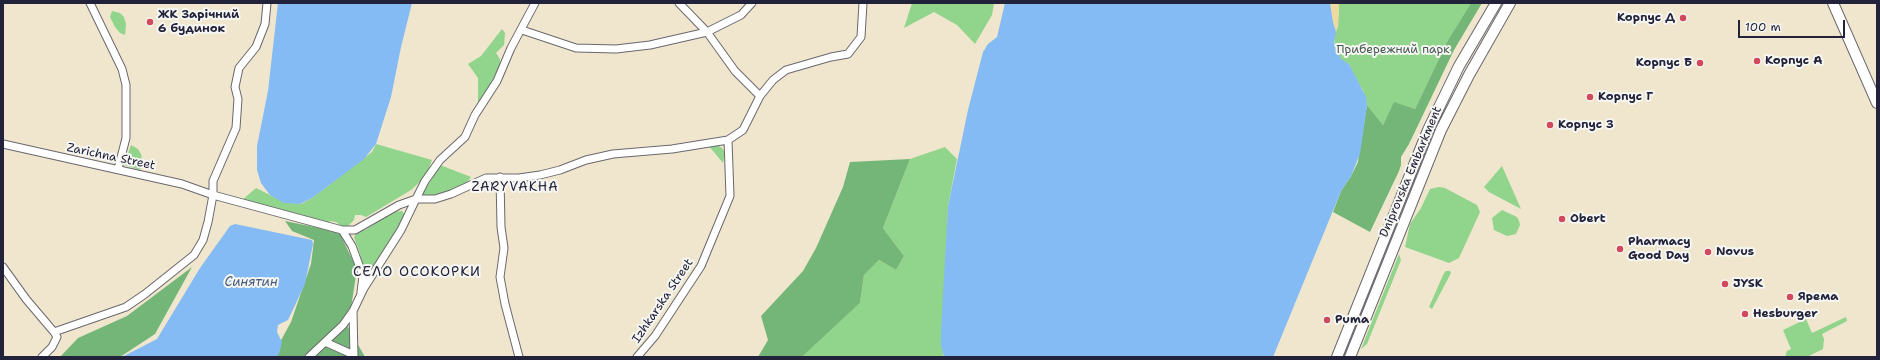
<!DOCTYPE html>
<html>
<head>
<meta charset="utf-8">
<style>
  body { margin:0 }
  #map { position:relative; width:1880px; height:360px; overflow:hidden; background:#efe6cd; font-family:"Shantell Sans",sans-serif }
  canvas { display:block }
  .frame { position:absolute; inset:0; border:4px solid #22223b; pointer-events:none }
  .scale { position:absolute; left:1738px; top:20px; width:107px; height:18px; box-sizing:border-box; border:2px solid #22223b; border-top:0; padding-left:5px; font-size:12px; line-height:14px; white-space:nowrap; color:#22223b; -webkit-text-stroke:3px #f6f6f2; paint-order:stroke }
</style>
</head>
<body>
<div id="map">
<canvas width="1880" height="360"></canvas>
<div class="frame"></div>
<div class="scale">100 m</div>
</div>
<script>
const c = document.querySelector('canvas').getContext('2d');
c.lineJoin = 'round';
function paint(path, color) {
  c.fillStyle = color;
  c.fill(path, 'evenodd');
}
function toPath(rows) {
  const path = new Path2D();
  for (const r of rows) {
    path.moveTo(r[0], r[1]);
    for (let i = 2; i < r.length; i += 2) path.lineTo(r[i], r[i + 1]);
  }
  return path;
}
function stroke(path, color, width, dash) {
  c.strokeStyle = color;
  c.lineWidth = width;
  c.lineCap = dash ? 'butt' : 'round';
  c.setLineDash(dash || []);
  c.stroke(path);
}
function write(font, color, halo, rows, align = 'center') {
  c.font = font + ' "Shantell Sans",sans-serif';
  c.lineWidth = 4;
  c.setLineDash([]);
  c.textBaseline = 'middle';
  c.strokeStyle = halo;
  c.fillStyle = color;
  for (const [text, x, y, turn = 0] of rows) {
    c.save();
    c.translate(x, y);
    c.rotate((+turn || 0) * Math.PI / 180);
    c.textAlign = isNaN(turn) ? turn : align;
    if (halo) c.strokeText(text, 0, 0);
    c.fillText(text, 0, 0);
    c.restore();
  }
}
const green = toPath([
  [912,3,994,3,992,15,975,44,957,25,934,12,904,28],
  [1339,3,1471,3,1448,40,1415,109,1394,103,1383,125,1367,105,1363,90,1356,80,1349,64,1341,60,1335,48,1334,36,1338,26],
  [112,11,120,13,124,17,126,24,125,35,120,33,115,27,110,17],
  [502,29,505,33,504,45,496,53,500,59,500,65,486,93,478,103,478,78,468,64,481,56],
  [376,144,432,160,426,176,411,190,366,217,361,215,355,215,354,220,348,226,341,226,336,222,330,221,328,224,241,201,256,188,284,202,301,204,312,198,372,152],
  [131,145,138,149,141,154,143,166,140,170,124,165],
  [708,145,717,145,722,148,725,153,723,163],
  [945,147,957,159,948,206,943,355,944,357,802,357,860,303,864,275,879,260,896,270,904,256,883,228,910,159],
  [440,165,471,177,466,184,450,192,426,197,422,195],
  [1502,166,1521,209,1489,192,1484,187],
  [1439,187,1445,188,1477,205,1480,212,1459,258,1449,263,1405,247,1410,224,1421,208,1430,189],
  [1502,210,1517,217,1519,221,1520,225,1516,234,1507,236,1494,230,1492,218],
  [402,211,405,215,401,224,365,279,360,254,354,237,358,231,365,230,392,212],
  [1399,254,1401,260,1367,344,1361,349],
  [1446,271,1450,271,1451,273,1432,309,1429,307,1444,273],
  [1846,317,1847,321,1822,334,1824,339,1823,349,1807,357,1785,357,1787,351,1791,349,1783,330,1806,319,1812,333]
]);
const forest = toPath([
  [1471,3,1482,3,1454,50,1409,144,1401,157,1401,165,1399,171,1370,232,1333,212,1341,191,1351,176,1358,162,1367,105,1383,125,1394,102,1415,109,1448,40],
  [910,159,883,228,904,256,896,270,879,260,864,275,860,303,802,357,758,357,768,340,761,316,803,271,816,248,843,187,850,162],
  [285,221,339,232,357,269,348,327,365,357,272,357,291,322,311,264,314,240,292,231],
  [192,267,155,334,120,357,60,357,78,338,127,316]
]);
const sand = toPath([
  [1330,3,1339,3,1338,26,1336,32,1333,22]
]);
const water = toPath([
  [278,3,412,3,401,47,391,97,376,144,364,159,312,198,300,204,284,203,270,195,261,183,257,170,257,146,268,91],
  [1005,3,1330,3,1333,22,1336,32,1334,42,1335,48,1341,59,1349,64,1366,97,1367,105,1360,154,1351,176,1341,191,1273,357,944,357,941,345,941,331,948,206,968,110,983,52,988,44,997,37],
  [235,224,312,240,313,244,305,284,288,320,278,325,277,332,282,342,279,354,276,357,122,357,157,339,200,268,230,226]
]);
const street = toPath([
  [90,3,122,69,126,85,126,138,118,169],
  [679,3,707,32,735,71,760,96,773,80,786,70,831,57,848,54,861,37,863,3],
  [522,30,576,48,616,49,650,45,707,32,741,15,752,3],
  [3,144,182,184,213,195,342,230,352,246,363,276,361,292],
  [500,177,501,227,504,248,500,277,505,304,519,357],
  [342,230,355,230,399,205,416,199,425,181,440,160,465,137,475,115,497,81,511,48,535,3],
  [3,267,26,299,54,332,126,307,145,294,194,255,203,240,208,222,213,195,213,181,236,128,238,99,235,87,239,68,256,47,265,24,267,3],
  [353,311,354,357],
  [325,342,354,355],
  [42,357,52,347,57,337,54,332],
  [309,357,343,325,353,311,364,288,401,230,416,199,435,199,451,194,486,178,519,178,540,175,560,170,586,160,613,154,672,149,728,140],
  [637,357,655,336,701,266,730,196,728,140,743,130,760,96]
]);
const secondary = toPath([
  [1833,3,1877,103],
  [1337,357,1428,130,1459,66,1496,3],
  [1350,357,1441,130,1469,75,1510,3]
]);
const markers = [
  [1683,18,4,"#d1495b"],
  [150,22,4,"#d1495b"],
  [1757,61,4,"#d1495b"],
  [1700,63,4,"#d1495b"],
  [1590,97,4,"#d1495b"],
  [1550,125,4,"#d1495b"],
  [1562,219,4,"#d1495b"],
  [1620,249,4,"#d1495b"],
  [1708,252,4,"#d1495b"],
  [1725,284,4,"#d1495b"],
  [1790,297,4,"#d1495b"],
  [1745,314,4,"#d1495b"],
  [1327,320,4,"#d1495b"]
];
const poiNames = [
  ["ЖК Зарічний",158,15],
  ["6 будинок",158,29],
  ["Корпус Д",1675,18,"right"],
  ["Корпус А",1765,61],
  ["Корпус Б",1692,63,"right"],
  ["Корпус Г",1598,97],
  ["Корпус З",1558,125],
  ["Obert",1570,219],
  ["Pharmacy",1628,242],
  ["Good Day",1628,256],
  ["Novus",1716,252],
  ["JYSK",1733,284],
  ["Ярема",1798,297],
  ["Hesburger",1753,314],
  ["Puma",1335,320]
];
const parkNames = [
  ["Прибережний парк",1393,50]
];
const streetNames = [
  ["Zarichna Street",111,157,12],
  ["Dniprovska Embarkment",1411,172,-67],
  ["Izhkarska Street",663,301,-56]
];
const neighbourhoodNames = [
  ["ZARYVAKHA",515,188]
];
const waterNames = [
  ["Синятин",251,283]
];
const quarterNames = [
  ["СЕЛО ОСОКОРКИ",417,272]
];
paint(green, '#91d48b');
paint(forest, '#74b677');
paint(sand, '#eeda9e');
paint(water, '#84bbf4');
stroke(street, '#6a676e', 9);
stroke(secondary, '#6a676e', 12);
stroke(street, '#fff', 7);
stroke(secondary, '#fff', 10);
for (const [x, y, r, color] of markers) {
  const dot = new Path2D();
  dot.arc(x, y, r, 0, 2 * Math.PI);
  c.fillStyle = color;
  c.fill(dot);
  stroke(dot, '#f6f6f2', 1.5);
}
write('bold 12px', '#22223b', '#f6f6f2', poiNames, 'left');
write('12px', '#435753', '#f6f6f2', parkNames);
write('12px', '#22223b', '#f6f6f2', streetNames);
c.letterSpacing = '1px';
write('13px', '#22223b', '#f6f6f2', neighbourhoodNames);
c.letterSpacing = '0px';
write('italic 13px', '#44587c', '#f6f6f2', waterNames);
c.letterSpacing = '1px';
write('14px', '#22223b', '#f6f6f2', quarterNames);
c.letterSpacing = '0px';
</script>
</body>
</html>
